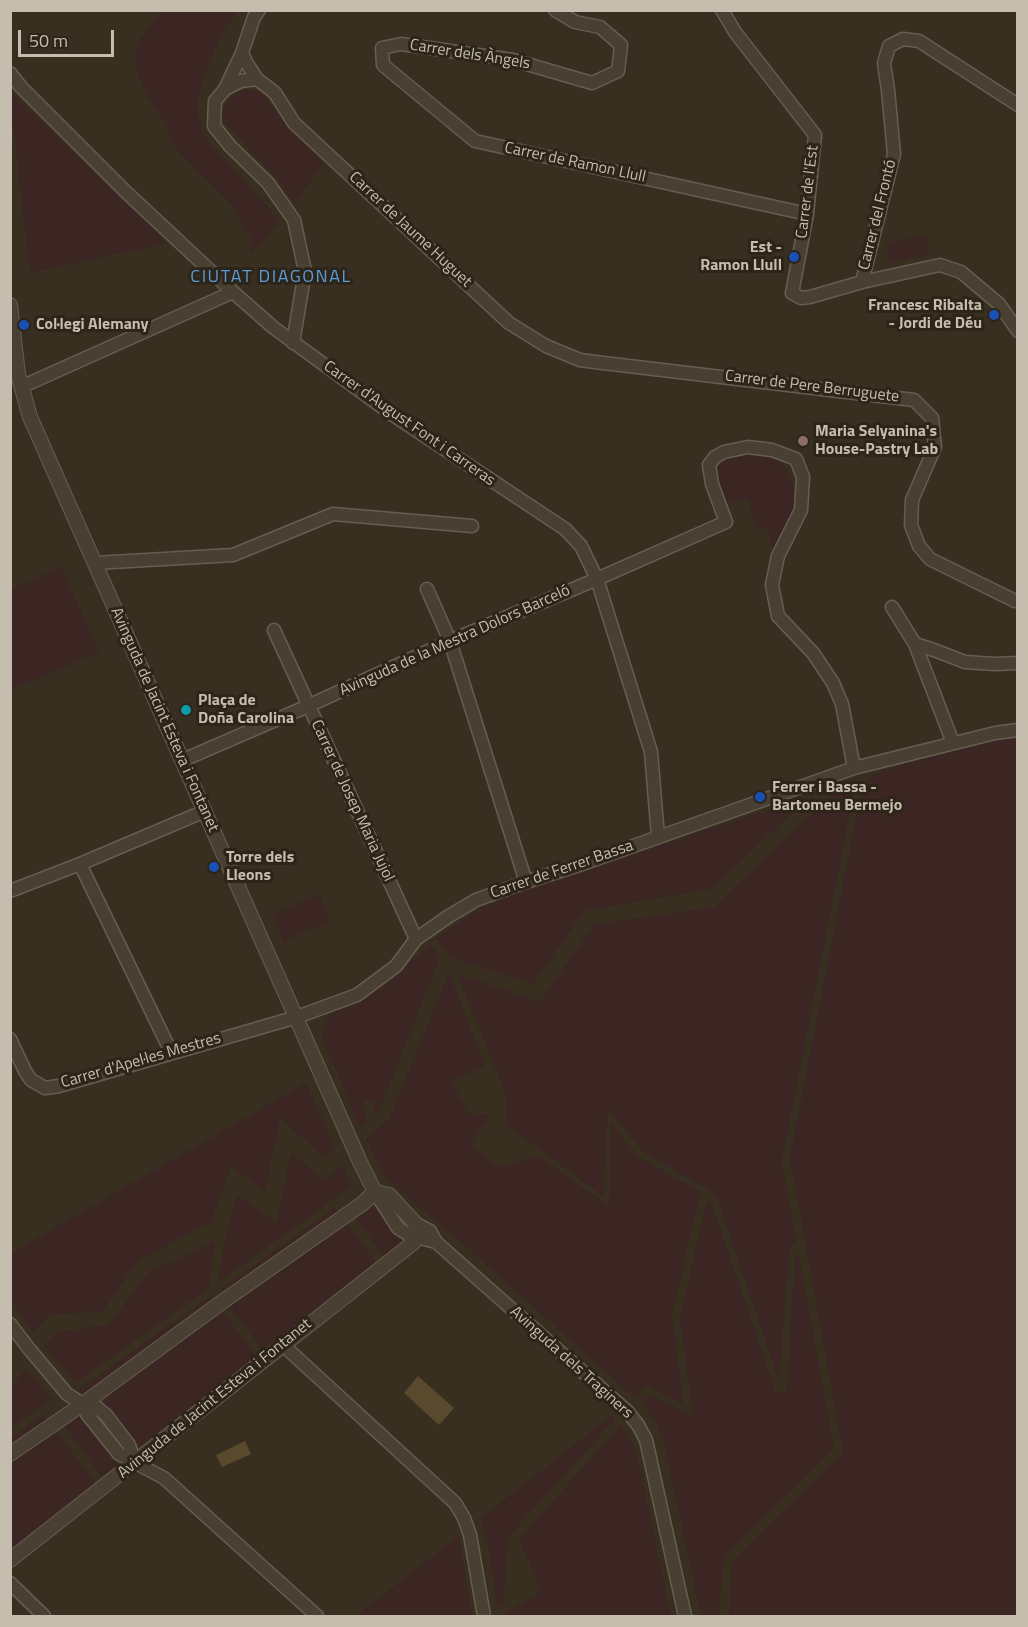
<!DOCTYPE html>
<html>
<head>
<meta charset="utf-8">
<style>
  body { margin:0 }
  #map { position:relative; width:1028px; height:1627px; overflow:hidden; background:#382f20; font-family:"Titillium Web",sans-serif }
  canvas { display:block }
  .frame { position:absolute; inset:0; border:12px solid #c5bdad; pointer-events:none }
  .scale { position:absolute; left:18px; top:30px; width:96px; height:27px; box-sizing:border-box; border:3px solid #c5bdad; border-top:0; padding-left:8px; font-size:18px; line-height:21px; white-space:nowrap; color:#c5bdad; -webkit-text-stroke:4px #2d2519; paint-order:stroke }
</style>
</head>
<body>
<div id="map">
<canvas width="1028" height="1627"></canvas>
<div class="frame"></div>
<div class="scale">50 m</div>
</div>
<script>
const c = document.querySelector('canvas').getContext('2d');
c.lineJoin = 'round';
function paint(path, color) {
  c.fillStyle = color;
  c.fill(path, 'evenodd');
}
function toPath(rows) {
  const path = new Path2D();
  for (const r of rows) {
    path.moveTo(r[0], r[1]);
    for (let i = 2; i < r.length; i += 2) path.lineTo(r[i], r[i + 1]);
  }
  return path;
}
function stroke(path, color, width, dash) {
  c.strokeStyle = color;
  c.lineWidth = width;
  c.lineCap = dash ? 'butt' : 'round';
  c.setLineDash(dash || []);
  c.stroke(path);
}
function write(font, color, halo, rows, align = 'center') {
  c.font = font + ' "Titillium Web",sans-serif';
  c.lineWidth = 6;
  c.setLineDash([]);
  c.textBaseline = 'middle';
  c.strokeStyle = halo;
  c.fillStyle = color;
  for (const [text, x, y, turn = 0] of rows) {
    c.save();
    c.translate(x, y);
    c.rotate((+turn || 0) * Math.PI / 180);
    c.textAlign = isNaN(turn) ? turn : align;
    if (halo) c.strokeText(text, 0, 0);
    c.fillText(text, 0, 0);
    c.restore();
  }
}
const green = toPath([
  [161,11,239,11,231,20,218,42,203,80,197,106,200,123,210,144,270,209,279,223,252,252,248,246,252,240,243,228,236,209,194,168,177,149,169,135,166,125,146,93,137,73,135,57,137,44],
  [245,90,255,90,264,93,272,108,290,130,324,163,294,204,278,180,223,120,222,113,227,101,235,93],
  [10,92,11,92,167,243,30,273,11,108],
  [926,235,929,255,890,262,886,243],
  [745,453,776,454,781,459,794,489,795,500,789,520,775,544,774,552,766,526,757,528,746,498,727,504,722,501,714,472,720,460,727,456],
  [61,566,99,652,11,690,11,589],
  [1017,738,1017,1616,729,1616,732,1561,843,1453,790,1157,860,798,870,776,954,746,985,740],
  [856,781,782,1160,796,1240,789,1249,779,1380,716,1194,644,1153,608,1109,603,1196,507,1125,506,1094,457,974,540,1002,595,924,714,907,841,786],
  [810,796,711,889,584,911,533,984,449,957,436,938,479,909,520,892],
  [319,895,329,921,284,942,272,914],
  [430,944,440,957,380,1109,374,1116,375,1100,362,1100,368,1122,360,1127,322,1037,329,1014,363,1000,393,979],
  [449,973,485,1065,451,1081,470,1115,491,1114,470,1145,499,1168,539,1156,609,1206,611,1123,639,1158,701,1191,672,1314,683,1404,647,1385,635,1398,468,1248,383,1176,366,1139,389,1119],
  [306,1083,335,1148,324,1157,280,1118,265,1191,231,1167,211,1222,137,1261,103,1311,49,1315,33,1333,11,1299,11,1253],
  [291,1152,324,1181,342,1165,352,1186,218,1282,226,1236,237,1195,277,1223],
  [707,1202,711,1202,775,1391,787,1392,795,1255,799,1254,834,1449,724,1556,719,1616,701,1616,664,1443,655,1421,642,1403,649,1395,693,1416,680,1316],
  [335,1208,339,1214,225,1295,221,1289],
  [372,1208,378,1208,402,1238,401,1246,386,1259,356,1218],
  [347,1224,378,1266,266,1354,230,1307],
  [215,1241,209,1288,76,1382,44,1346,57,1332,108,1325,149,1272],
  [212,1295,216,1301,85,1394,80,1394,76,1392],
  [223,1312,259,1359,145,1446,136,1445,106,1407,104,1402,105,1396,110,1391],
  [26,1369,52,1399,11,1428,11,1387],
  [43,1415,48,1421,11,1447,10,1438],
  [612,1415,615,1419,508,1537,503,1603,497,1606,487,1538,480,1519],
  [76,1416,81,1416,117,1461,116,1470,104,1480,63,1424],
  [621,1425,634,1448,639,1464,671,1616,499,1616,542,1592,519,1539],
  [55,1430,97,1485,11,1553,11,1461],
  [459,1536,472,1616,356,1616]
]);
const water = toPath([
  [418,1376,454,1408,439,1425,404,1393],
  [245,1441,251,1454,222,1467,216,1455]
]);
const minor = toPath([
  [259,10,254,17,242,53,225,89,215,101,214,126,230,146,268,183,294,220,305,271,293,343],
  [555,10,575,22,600,27,621,45,618,71,592,83,513,60,401,44,382,48,383,65,475,141,807,214],
  [722,10,735,32,815,135,807,214,792,293,801,298,810,297,862,282,940,265,961,272,999,304,1018,331],
  [242,53,247,64,257,79,275,93,294,123,509,323,546,346,580,360,595,362,914,400,932,418,935,447,912,500,911,525,919,546,930,559,1015,601,1018,601],
  [10,73,21,87,126,192,233,292,274,328,390,413,565,529,581,546,597,579,651,752,658,837],
  [225,89,241,81,257,79],
  [862,282,894,154,888,90,884,63,889,46,903,39,919,41,1018,105],
  [21,387,233,292],
  [95,563,233,555,333,514,472,526],
  [427,589,450,641,526,882],
  [892,607,915,644,953,743],
  [274,630,416,939],
  [915,644,934,650,965,662,995,664,1018,663],
  [183,760,308,706,450,641,597,579,726,522,712,484,709,465,715,457,724,452,748,447,772,450,796,459,803,477,801,510,778,556,772,585,778,616,813,653,833,683,842,704,854,768],
  [80,864,171,1052],
  [10,891,80,864,205,811],
  [10,1039,25,1071,31,1080,45,1088,59,1086,297,1017,357,995,396,966,416,939,449,916,476,900,526,882,588,862,854,768,995,733,1018,730],
  [375,1192,398,1228,409,1235,436,1242],
  [415,1223,430,1231,436,1242,627,1411,638,1425,646,1440,685,1616],
  [10,1324,30,1350,67,1394,83,1404,95,1406,106,1415,129,1445,135,1463],
  [283,1345,455,1503,464,1518,470,1535,484,1616],
  [83,1404,87,1414,119,1454,164,1478,317,1616],
  [10,1583,44,1616]
]);
const tertiary = toPath([
  [10,305,18,374,30,417,360,1162,375,1192,389,1195,415,1223,417,1237,413,1243,10,1560],
  [10,1454,83,1404,222,1302,362,1204,375,1192]
]);
const markers = [
  [794,257,6,"#1a4fb4"],
  [994,315,6,"#1a4fb4"],
  [24,325,6,"#1a4fb4"],
  [803,441,6,"#8d6e63"],
  [186,710,6,"#0f9aa8"],
  [760,797,6,"#1a4fb4"],
  [214,867,6,"#1a4fb4"]
];
const streetNames = [
  ["Carrer dels Àngels",470,55,9],
  ["Carrer de Ramon Llull",575,163,12],
  ["Carrer de l'Est",808,192,-83],
  ["Carrer del Frontó",878,215,-76],
  ["Carrer de Jaume Huguet",410,230,43],
  ["Carrer de Pere Berruguete",812,387,7],
  ["Carrer d'August Font i Carreras",409,424,35],
  ["Avinguda de la Mestra Dolors Barceló",455,641,-24],
  ["Avinguda de Jacint Esteva i Fontanet",164,720,66],
  ["Carrer de Josep Maria Jujol",352,801,65],
  ["Carrer de Ferrer Bassa",562,870,-19],
  ["Carrer d'Apel·les Mestres",141,1061,-16],
  ["Avinguda dels Traginers",571,1363,42],
  ["Avinguda de Jacint Esteva i Fontanet",215,1399,-39]
];
const poiNames = [
  ["Est -",782,248,"right"],
  ["Ramon Llull",782,266,"right"],
  ["Francesc Ribalta",982,306,"right"],
  ["- Jordi de Déu",982,324,"right"],
  ["Col·legi Alemany",36,325],
  ["Maria Selyanina's",815,432],
  ["House-Pastry Lab",815,450],
  ["Plaça de",198,701],
  ["Doña Carolina",198,719],
  ["Ferrer i Bassa -",772,788],
  ["Bartomeu Bermejo",772,806],
  ["Torre dels",226,858],
  ["Lleons",226,876]
];
const neighbourhoodNames = [
  ["CIUTAT DIAGONAL",271,278]
];
paint(green, '#3b2624');
paint(water, '#59492d');
stroke(minor, '#665e51', 15);
stroke(tertiary, '#665e51', 16);
stroke(minor, '#494033', 12);
stroke(tertiary, '#494033', 14);
for (const [x, y, r, color] of markers) {
  const dot = new Path2D();
  dot.arc(x, y, r, 0, 2 * Math.PI);
  c.fillStyle = color;
  c.fill(dot);
  stroke(dot, '#2d2519', 2);
}
write('16px', '#c5bdad', '#2d2519', streetNames);
write('bold 16px', '#c5bdad', '#2d2519', poiNames, 'left');
c.letterSpacing = '1.5px';
write('18px', '#589bd6', '#2d2519', neighbourhoodNames);
c.letterSpacing = '0px';
</script>
</body>
</html>
